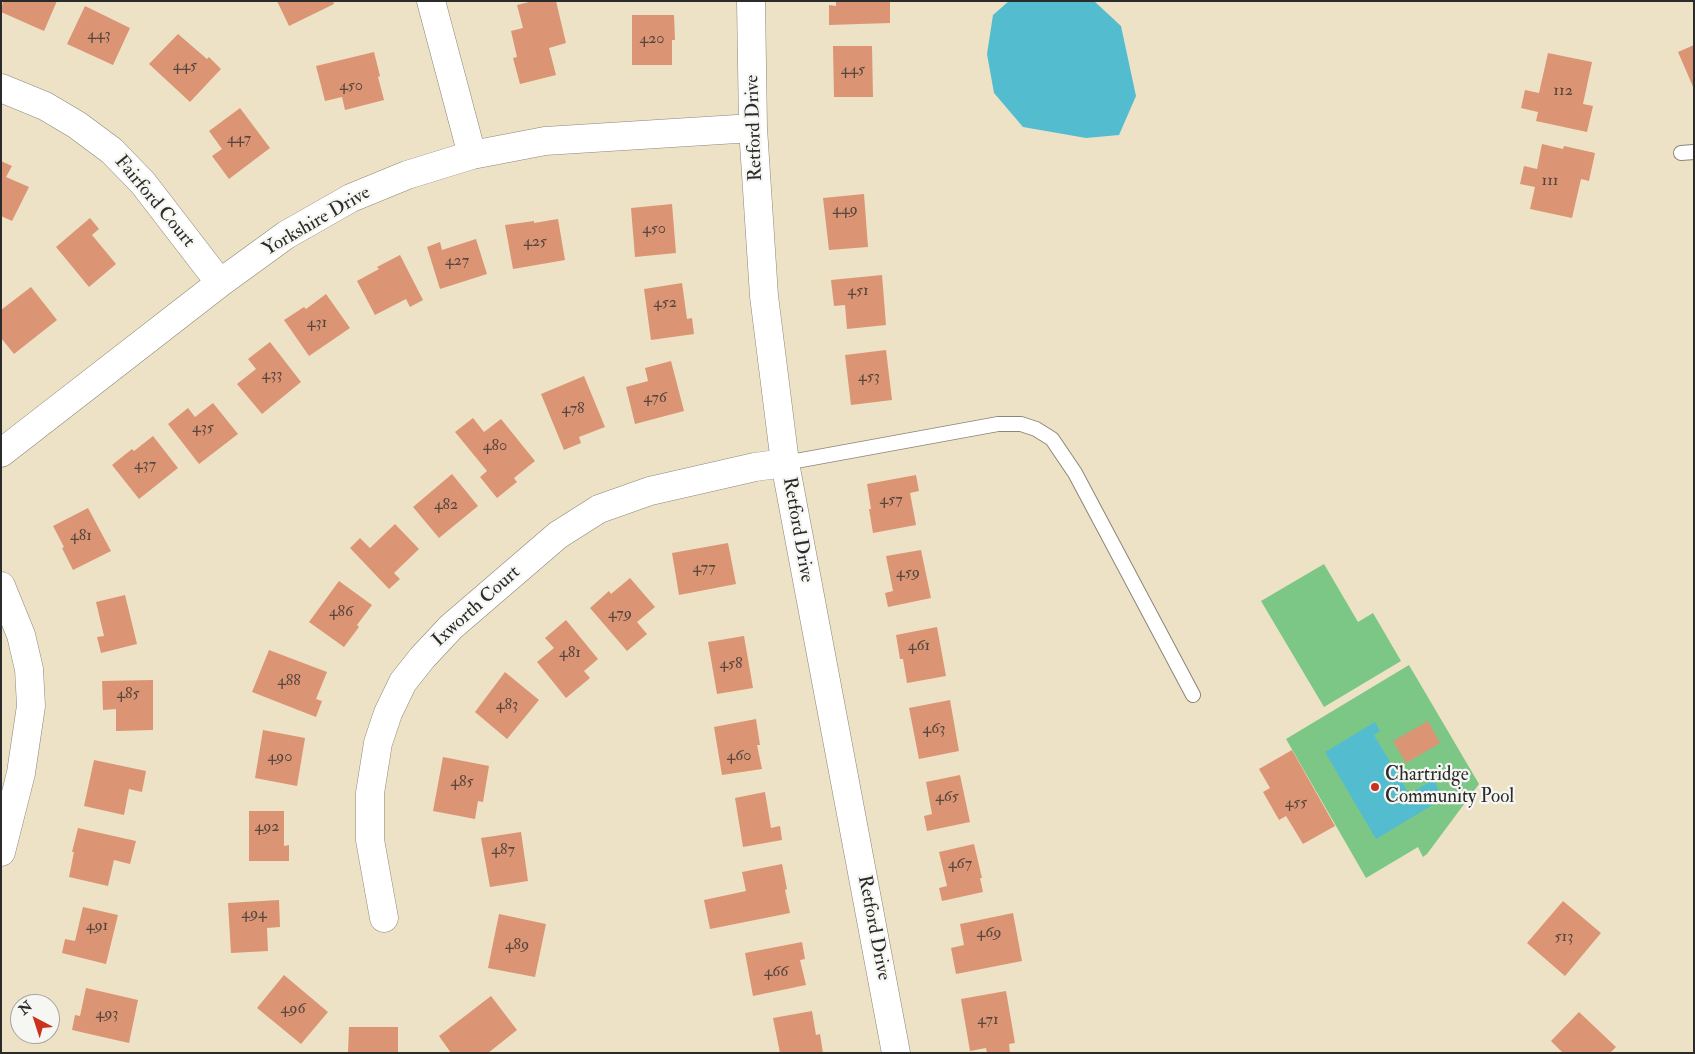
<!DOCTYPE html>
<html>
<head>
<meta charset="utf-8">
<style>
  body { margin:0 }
  #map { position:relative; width:1695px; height:1054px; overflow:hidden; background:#ede2c5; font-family:"IM FELL Double Pica",serif }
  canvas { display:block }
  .frame { position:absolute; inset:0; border:2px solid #2b2b2b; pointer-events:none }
  .north { position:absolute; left:10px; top:994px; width:50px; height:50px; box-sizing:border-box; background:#f6f6f2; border:1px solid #a5a5a2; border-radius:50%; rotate:320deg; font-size:14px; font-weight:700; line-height:20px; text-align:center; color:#2b2b2b }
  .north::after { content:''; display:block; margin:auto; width:18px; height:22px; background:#c8321e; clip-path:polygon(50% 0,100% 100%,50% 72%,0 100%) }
</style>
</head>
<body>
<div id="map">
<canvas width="1695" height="1054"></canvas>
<div class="frame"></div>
<div class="north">N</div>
</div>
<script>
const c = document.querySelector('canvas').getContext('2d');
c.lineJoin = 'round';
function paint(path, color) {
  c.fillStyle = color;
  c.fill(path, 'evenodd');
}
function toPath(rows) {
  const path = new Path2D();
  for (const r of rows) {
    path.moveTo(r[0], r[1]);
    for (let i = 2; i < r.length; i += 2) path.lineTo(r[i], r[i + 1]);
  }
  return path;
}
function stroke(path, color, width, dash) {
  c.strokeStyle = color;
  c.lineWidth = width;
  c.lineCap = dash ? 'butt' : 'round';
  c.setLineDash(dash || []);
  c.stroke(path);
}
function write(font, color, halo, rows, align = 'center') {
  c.font = font + ' "IM FELL Double Pica",serif';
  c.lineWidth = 4.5;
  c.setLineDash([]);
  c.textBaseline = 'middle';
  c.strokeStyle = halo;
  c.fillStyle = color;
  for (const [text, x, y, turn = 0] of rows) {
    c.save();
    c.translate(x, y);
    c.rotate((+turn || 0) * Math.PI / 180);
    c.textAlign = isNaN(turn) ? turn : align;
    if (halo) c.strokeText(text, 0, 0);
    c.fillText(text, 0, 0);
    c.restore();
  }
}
const green = toPath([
  [1324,564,1358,622,1373,613,1401,661,1324,707,1261,601],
  [1409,665,1479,784,1427,854,1423,857,1418,847,1366,878,1286,739]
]);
const water = toPath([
  [1009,1,1094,1,1121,26,1136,96,1119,135,1086,138,1023,127,994,93,987,54,993,15],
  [1375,722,1380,731,1374,735,1409,794,1433,780,1444,798,1376,839,1325,752]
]);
const building = toPath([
  [3,1,57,1,44,31,1,12],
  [277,1,333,1,334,4,289,26],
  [533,1,556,1,566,43,549,48,556,75,520,84,513,58,517,57,511,31,523,28,517,5],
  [836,1,890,1,890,23,829,25,829,5,836,6],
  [85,6,130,28,113,65,67,44],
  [632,15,674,15,675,40,672,40,672,65,632,65],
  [178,34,207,59,209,57,221,69,190,102,149,64],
  [1694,45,1694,89,1678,52],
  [833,46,872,46,873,97,834,97],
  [374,52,380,76,378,77,384,100,345,110,342,97,325,101,316,66],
  [1548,53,1592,62,1583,104,1593,106,1587,132,1536,121,1538,112,1521,108,1525,90,1539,93],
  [240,108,270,148,229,179,212,156,222,149,209,131],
  [1542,144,1563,149,1564,146,1595,153,1589,181,1581,179,1572,218,1530,209,1535,187,1520,184,1524,166,1537,169],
  [1,161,12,166,6,177,29,187,12,221,1,216],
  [864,194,868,247,829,250,823,198],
  [672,204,676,253,635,257,631,208],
  [90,218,99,229,92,235,116,264,89,287,56,247],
  [558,219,565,260,513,269,505,225,534,221,534,223],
  [476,239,487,274,440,289,427,247,440,242,442,250],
  [400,255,423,300,410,307,406,299,375,315,357,281,379,269,377,267],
  [882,275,886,325,847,329,845,305,834,306,831,280],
  [682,283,687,319,692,318,694,334,651,340,644,289],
  [31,287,57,320,14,354,1,338,1,310],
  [326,294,350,328,309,356,284,320,304,307,306,309],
  [270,342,301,382,262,414,237,384,256,369,248,359],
  [886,350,892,400,851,405,845,355],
  [671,361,684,411,635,424,626,387,648,381,645,368],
  [584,376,605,427,579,437,581,443,564,450,541,394],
  [213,403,238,434,199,464,168,424,188,408,195,417],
  [473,418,484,432,501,419,535,461,514,478,517,482,497,498,480,477,487,471,455,432],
  [153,436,178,468,139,499,112,465,132,449,134,451],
  [452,474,478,506,439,538,413,507],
  [916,475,919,491,910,493,916,525,873,533,869,509,871,509,867,484],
  [88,508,111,551,73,570,62,548,64,547,53,526],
  [395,524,419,549,394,573,400,579,389,589,350,548,360,538,370,548],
  [728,543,736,584,679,595,672,553],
  [921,550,931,598,888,607,885,593,893,591,886,556],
  [630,578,655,607,637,622,647,634,627,651,590,608,609,591,611,594],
  [339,581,372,605,357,625,359,627,344,647,309,622],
  [125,595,137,644,101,653,97,637,104,636,96,602],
  [566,620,598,659,584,671,590,678,566,698,537,662,554,648,545,638],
  [937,627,946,676,907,683,903,659,900,659,896,635],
  [744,636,753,688,717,694,708,642],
  [269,650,327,672,316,699,322,701,316,717,252,692],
  [505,672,539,700,507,739,475,712],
  [153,680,153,730,116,731,116,709,103,710,102,681],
  [950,700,959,751,919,759,909,708],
  [756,719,760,745,757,745,762,769,722,775,714,727],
  [1428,721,1440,743,1406,763,1393,741],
  [263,730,305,738,297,786,255,778],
  [1292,750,1335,826,1303,844,1286,816,1279,820,1263,792,1270,788,1259,769],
  [443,757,489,766,483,802,478,801,475,819,433,811],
  [94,760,146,771,142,792,129,789,124,815,84,806],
  [960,775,970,822,927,831,924,816,932,814,926,782],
  [765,792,771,828,780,826,782,840,743,847,735,798],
  [249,811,284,811,284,846,289,845,289,861,249,861],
  [78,828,136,841,130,864,114,860,108,886,69,877,74,852,72,852],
  [521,832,528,881,490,887,481,838],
  [974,844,982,878,980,878,983,892,942,901,939,888,947,886,939,852],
  [782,864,787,889,785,890,790,913,710,929,704,900,746,891,742,872],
  [279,900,280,927,267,928,268,951,231,953,228,903],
  [1563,901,1601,933,1565,976,1527,943],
  [83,907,118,915,106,964,62,953,65,939,75,941],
  [1013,913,1022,961,956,974,951,948,964,945,960,924],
  [499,914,546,924,535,977,488,968],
  [802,942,805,959,800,960,806,985,753,996,745,953],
  [284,975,328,1012,301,1044,257,1008],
  [86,988,138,1000,129,1043,72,1030,75,1015,80,1016],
  [1006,991,1015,1043,1009,1044,1010,1053,987,1053,986,1048,970,1051,961,999],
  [491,996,517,1030,488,1053,451,1053,439,1036],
  [812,1011,816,1035,820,1034,823,1053,780,1053,773,1018],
  [1579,1012,1616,1047,1610,1053,1563,1053,1551,1041],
  [349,1027,398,1027,398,1053,348,1053]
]);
const lane = toPath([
  [1681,153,1694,152],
  [785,463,998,424,1021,424,1036,429,1052,439,1075,473,1193,695]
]);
const street = toPath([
  [431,1,472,155],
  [751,1,753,128,764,296,785,463,896,1053],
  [1,88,45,106,77,125,112,151,143,183,220,283],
  [1,453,220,283,286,235,351,198,407,175,472,155,545,141,753,128],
  [1,586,21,635,29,669,31,706,21,773,1,852],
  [384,918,370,840,370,793,378,743,388,713,403,682,422,658,451,627,558,535,599,509,650,491,755,467,785,463]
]);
const markers = [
  [1375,787,5,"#c8321e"]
];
const numberNames = [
  ["443",99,36],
  ["420",652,40],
  ["445",185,67],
  ["445",853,71],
  ["450",351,87],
  ["112",1563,92],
  ["447",239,140],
  ["111",1550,182],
  ["449",845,211],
  ["450",654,230],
  ["425",535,243],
  ["427",457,262],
  ["451",858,292],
  ["452",665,304],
  ["431",317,324],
  ["433",272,376],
  ["453",869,378],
  ["476",655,399],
  ["478",573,410],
  ["435",203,429],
  ["480",495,447],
  ["437",145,466],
  ["457",891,501],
  ["482",446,506],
  ["481",81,537],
  ["477",704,569],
  ["459",908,574],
  ["486",341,613],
  ["479",620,615],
  ["461",919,647],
  ["481",570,654],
  ["458",731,665],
  ["488",289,682],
  ["485",128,695],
  ["483",507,706],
  ["463",934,730],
  ["460",739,757],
  ["490",280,758],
  ["485",462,783],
  ["465",947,798],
  ["455",1296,804],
  ["492",267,828],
  ["487",503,851],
  ["467",960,865],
  ["494",254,915],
  ["491",97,927],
  ["469",989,934],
  ["513",1564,938],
  ["489",517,946],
  ["466",776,973],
  ["496",293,1010],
  ["493",107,1015],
  ["471",988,1021]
];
const streetNames = [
  ["Retford Drive",755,128,-92],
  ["Fairford Court",154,202,50],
  ["Yorkshire Drive",317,222,-30],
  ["Retford Drive",797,530,80],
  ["Ixworth Court",477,607,-42],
  ["Retford Drive",873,928,79]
];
const poiNames = [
  ["Chartridge",1385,776],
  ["Community Pool",1385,798]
];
paint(green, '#7cc785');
paint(water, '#53bdcf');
paint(building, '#db9574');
stroke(lane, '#8c8678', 16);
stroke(street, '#8c8678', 29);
stroke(lane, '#fff', 14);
stroke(street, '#fff', 28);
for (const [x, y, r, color] of markers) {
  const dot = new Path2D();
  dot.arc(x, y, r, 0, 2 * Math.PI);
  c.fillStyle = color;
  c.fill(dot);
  stroke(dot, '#f6f6f2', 2);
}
write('16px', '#57463d', null, numberNames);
write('19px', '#2b2b2b', '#f6f6f2', streetNames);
write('19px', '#2b2b2b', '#f6f6f2', poiNames, 'left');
</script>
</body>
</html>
